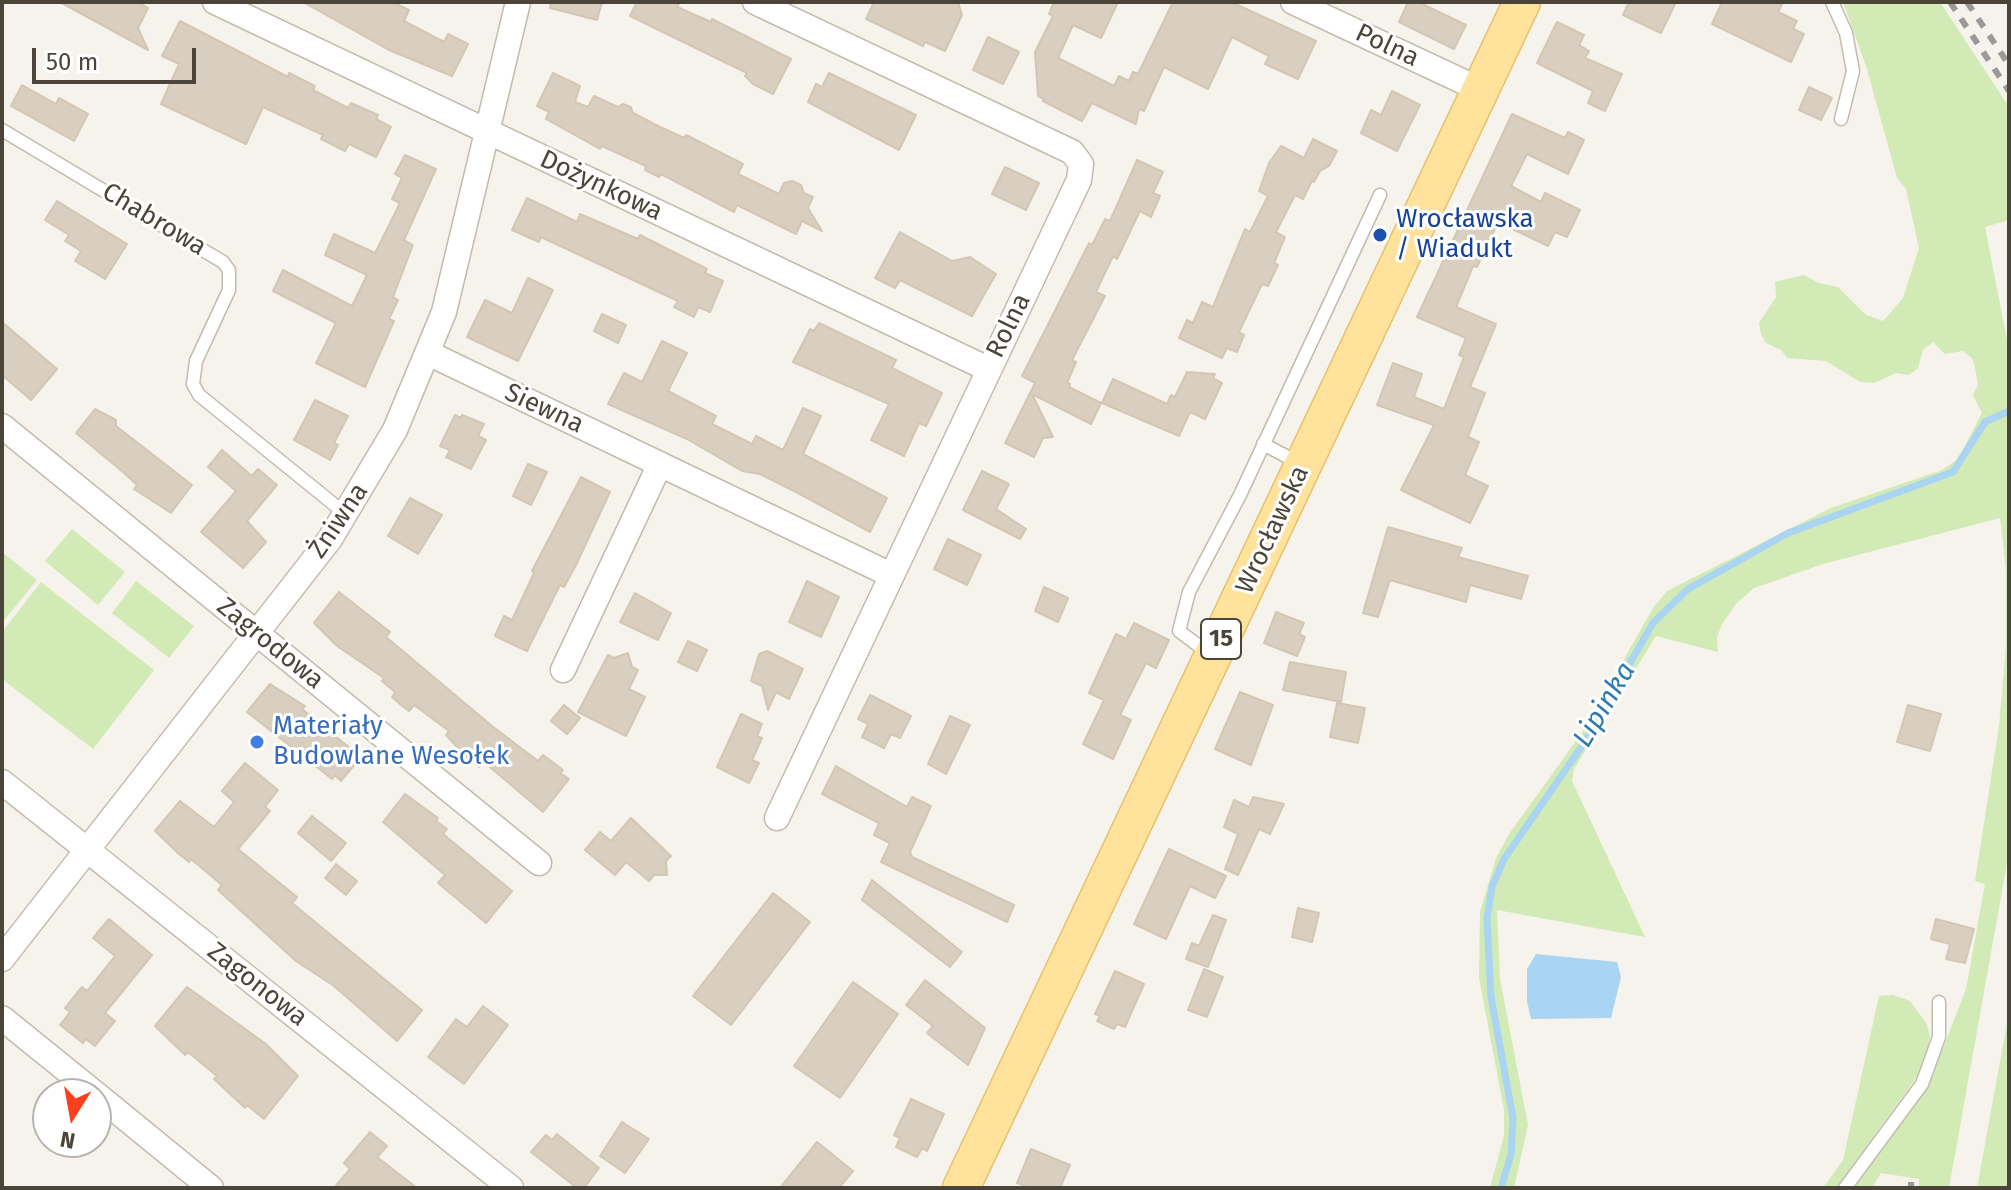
<!DOCTYPE html>
<html>
<head>
<meta charset="utf-8">
<style>
  body { margin:0 }
  #map { position:relative; width:2011px; height:1190px; overflow:hidden; background:#f6f3ec; font-family:"Fira Sans",sans-serif }
  canvas { display:block }
  .frame { position:absolute; inset:0; border:4px solid #4b4439; pointer-events:none }
  .north { position:absolute; left:32px; top:1078px; width:80px; height:80px; box-sizing:border-box; background:#fff; border:2px solid #b7b4b0; border-radius:50%; rotate:191deg; font-size:22px; font-weight:700; line-height:32px; text-align:center; color:#4b4439 }
  .north::after { content:''; display:block; margin:auto; width:28px; height:36px; background:#fc3f1d; clip-path:polygon(50% 0,100% 100%,50% 72%,0 100%) }
  .scale { position:absolute; left:32px; top:48px; width:164px; height:36px; box-sizing:border-box; border:4px solid #4b4439; border-top:0; padding-left:10px; font-size:24px; line-height:28px; white-space:nowrap; color:#4b4439; -webkit-text-stroke:6px #fff; paint-order:stroke }
</style>
</head>
<body>
<div id="map">
<canvas width="2011" height="1190"></canvas>
<div class="frame"></div>
<div class="north">N</div>
<div class="scale">50 m</div>
</div>
<script>
const c = document.querySelector('canvas').getContext('2d');
c.lineJoin = 'round';
function paint(path, color) {
  c.fillStyle = color;
  c.fill(path, 'evenodd');
}
function toPath(rows) {
  const path = new Path2D();
  for (const r of rows) {
    path.moveTo(r[0], r[1]);
    for (let i = 2; i < r.length; i += 2) path.lineTo(r[i], r[i + 1]);
  }
  return path;
}
function stroke(path, color, width, dash) {
  c.strokeStyle = color;
  c.lineWidth = width;
  c.lineCap = dash ? 'butt' : 'round';
  c.setLineDash(dash || []);
  c.stroke(path);
}
function write(font, color, halo, rows, align = 'center') {
  c.font = font + ' "Fira Sans",sans-serif';
  c.lineWidth = 6;
  c.setLineDash([]);
  c.textBaseline = 'middle';
  c.strokeStyle = halo;
  c.fillStyle = color;
  for (const [text, x, y, turn = 0] of rows) {
    c.save();
    c.translate(x, y);
    c.rotate((+turn || 0) * Math.PI / 180);
    c.textAlign = isNaN(turn) ? turn : align;
    if (halo) c.strokeText(text, 0, 0);
    c.fillText(text, 0, 0);
    c.restore();
  }
}
const green = toPath([
  [1843,2,1940,2,2009,107,2009,220,1985,227,2009,350,2009,852,1949,1188,1919,1188,1919,1179,1881,1173,1872,1188,1852,1188,1931,1079,1966,989,1985,884,1975,881,1999,726,2006,647,2006,571,2000,518,1823,564,1754,588,1736,604,1722,624,1717,637,1718,652,1656,636,1574,769,1572,781,1645,937,1497,910,1500,979,1528,1125,1514,1188,1490,1188,1504,1135,1504,1110,1479,978,1480,912,1496,858,1509,834,1583,731,1653,608,1667,591,1831,508,1942,470,1958,459,1982,413,1973,395,1978,385,1975,368,1972,358,1963,351,1945,354,1933,342,1923,350,1918,368,1909,375,1896,373,1874,383,1860,382,1826,361,1787,358,1781,350,1766,343,1761,334,1759,323,1776,297,1775,282,1804,275,1819,283,1838,287,1866,315,1883,321,1903,298,1919,248,1906,189,1897,178,1866,66],
  [72,529,125,572,98,605,45,561],
  [2,552,37,580,2,623],
  [136,581,194,626,169,658,112,613],
  [41,582,154,670,93,749,2,679,2,632],
  [1893,995,1910,1001,1927,1024,1930,1037,1924,1067,1836,1188,1823,1188,1843,1160,1879,996],
  [2009,1012,2009,1179,2007,1188,1977,1188]
]);
const water = toPath([
  [1536,954,1617,962,1621,977,1611,1018,1531,1019,1527,1001,1527,969]
]);
const stream = toPath([
  [1501,1188,1511,1155,1513,1118,1491,997,1487,918,1492,887,1504,859,1584,743,1653,623,1688,589,1788,533,1953,472,1985,422,2009,411]
]);
const building = toPath([
  [60,2,137,2,148,8,138,28,148,50,60,2],
  [303,2,392,2,409,10,404,21,444,42,448,34,468,44,452,76,389,50,303,2],
  [551,2,602,2,597,20,550,8,551,2],
  [637,2,680,2,677,7,711,22,712,19,791,59,773,94,753,84,745,76,747,73,630,16,637,2],
  [874,2,958,2,962,15,945,51,925,42,923,46,866,19,874,2],
  [1054,2,1118,2,1101,38,1073,25,1058,58,1114,86,1119,76,1129,81,1133,72,1138,74,1173,2,1231,2,1316,41,1298,79,1265,64,1269,56,1232,37,1208,89,1164,67,1144,111,1139,109,1136,124,1092,103,1082,121,1043,101,1044,99,1038,96,1035,52,1053,16,1049,14,1054,2],
  [1408,2,1418,2,1466,25,1454,49,1399,22,1408,2],
  [1629,2,1676,2,1661,33,1623,15,1629,2],
  [1722,2,1783,2,1778,12,1797,21,1793,29,1804,34,1791,62,1712,24,1722,2],
  [180,21,288,77,289,73,315,86,313,90,348,108,351,103,378,115,376,119,391,127,376,157,349,144,345,151,321,139,323,135,263,107,246,144,161,104,179,64,162,56,180,21],
  [1557,22,1584,35,1579,45,1589,51,1585,58,1622,74,1605,111,1588,103,1593,91,1537,63,1557,22],
  [988,37,1019,52,1003,84,973,70,988,37],
  [553,73,580,86,575,102,588,107,594,96,618,107,623,104,631,107,633,113,658,126,684,138,686,135,743,164,738,174,779,194,784,183,792,181,801,185,804,193,813,197,808,208,822,231,802,221,796,234,737,205,734,212,661,174,659,177,645,170,646,166,602,146,600,149,546,119,549,112,537,106,553,73],
  [829,73,916,115,899,150,808,102,816,84,822,87,829,73],
  [22,85,56,104,59,98,88,114,74,141,11,106,22,85],
  [1809,87,1832,98,1821,120,1799,110,1809,87],
  [1392,91,1420,105,1397,151,1361,133,1371,110,1381,115,1392,91],
  [1512,114,1565,138,1568,132,1584,140,1568,174,1527,154,1511,186,1541,202,1545,193,1580,210,1567,237,1555,232,1548,246,1498,222,1477,267,1473,266,1456,307,1496,324,1470,387,1485,393,1468,437,1479,442,1465,475,1488,486,1470,523,1401,490,1434,425,1377,405,1393,363,1422,374,1414,397,1444,409,1464,357,1459,355,1466,338,1417,317,1512,114],
  [1313,139,1337,151,1329,166,1320,171,1314,182,1312,181,1303,199,1295,195,1276,232,1285,237,1274,263,1278,265,1268,286,1262,284,1239,332,1244,335,1237,352,1227,348,1222,358,1179,338,1187,320,1193,323,1202,302,1213,307,1245,229,1250,232,1268,196,1259,191,1269,163,1281,146,1304,158,1313,139],
  [405,155,436,169,404,240,413,245,393,297,398,300,389,319,394,321,365,387,316,363,336,323,273,291,283,270,352,306,367,275,325,255,334,234,375,253,400,203,392,199,402,178,395,174,405,155],
  [1137,160,1163,172,1153,193,1160,196,1151,217,1140,211,1117,259,1113,256,1096,292,1105,296,1072,360,1076,362,1067,383,1070,384,1069,387,1101,403,1091,424,1032,394,1053,437,1043,438,1034,457,1005,443,1035,383,1022,376,1089,243,1092,245,1105,219,1110,221,1137,160],
  [1005,167,1039,183,1026,210,992,194,1005,167],
  [527,198,577,222,580,214,638,239,640,235,707,269,705,273,723,281,710,312,698,307,694,317,674,307,678,301,541,237,539,242,512,230,527,198],
  [57,201,127,244,105,279,75,261,81,251,65,241,69,235,45,220,57,201],
  [900,232,952,261,970,257,996,274,972,316,900,280,895,288,875,278,900,232],
  [528,278,553,290,518,361,467,337,485,300,512,313,528,278],
  [602,314,626,325,618,343,594,331,602,314],
  [2,322,57,369,31,400,2,375,2,322],
  [819,323,896,360,892,368,942,393,926,426,919,423,904,456,871,440,889,404,793,362,810,329,814,331,819,323],
  [662,341,687,353,668,391,716,416,712,424,752,444,756,436,783,450,803,408,821,416,803,454,887,498,870,532,798,493,760,474,742,471,687,439,608,404,624,373,642,382,662,341],
  [1187,372,1215,374,1213,378,1222,383,1205,419,1190,412,1179,436,1102,403,1113,379,1167,404,1171,395,1175,397,1187,372],
  [315,400,348,416,334,443,338,445,330,460,294,440,315,400],
  [95,409,116,420,116,426,192,485,171,513,134,489,137,485,123,472,76,433,95,409],
  [455,415,461,418,462,415,484,424,478,436,486,440,471,469,446,457,450,450,440,446,455,415],
  [222,450,252,476,258,469,277,485,247,521,266,542,243,568,201,532,236,491,208,467,222,450],
  [528,464,547,472,531,505,513,496,528,464],
  [982,471,1009,484,996,509,1026,529,1020,539,963,510,982,471],
  [581,477,610,492,576,565,564,587,560,585,527,651,495,636,504,616,512,620,534,573,532,571,581,477],
  [410,498,442,515,418,554,388,536,410,498],
  [1388,527,1462,548,1458,557,1528,576,1521,599,1470,585,1466,602,1390,580,1378,617,1363,613,1388,527],
  [948,539,981,555,967,585,934,569,948,539],
  [807,581,839,597,821,637,789,622,807,581],
  [1044,587,1068,598,1058,622,1035,611,1044,587],
  [339,592,390,632,386,637,492,726,538,761,543,755,563,770,560,773,569,779,543,812,484,762,479,767,467,758,446,735,449,731,414,705,409,711,401,705,392,697,395,692,382,681,384,678,337,646,314,623,339,592],
  [635,593,671,613,658,640,620,622,635,593],
  [1276,612,1304,623,1299,634,1305,637,1297,656,1264,643,1276,612],
  [1134,623,1169,640,1156,668,1146,663,1120,715,1131,720,1113,759,1083,744,1104,700,1089,693,1116,634,1126,639,1134,623],
  [688,641,707,650,697,671,678,662,688,641],
  [767,651,803,669,789,699,776,692,768,710,762,686,751,681,759,654,767,651],
  [628,653,632,667,638,670,629,689,645,697,626,736,578,712,608,655,614,658,628,653],
  [1290,662,1346,672,1341,702,1283,690,1290,662],
  [270,684,305,706,302,709,361,757,341,781,335,775,332,779,247,712,270,684],
  [1240,692,1273,705,1251,765,1215,749,1240,692],
  [870,695,911,716,900,738,891,734,884,748,862,737,868,724,858,719,870,695],
  [1337,703,1365,708,1358,743,1330,737,1337,703],
  [564,705,580,718,567,734,551,721,564,705],
  [1908,705,1941,714,1930,751,1897,742,1908,705],
  [741,714,762,724,757,736,762,738,752,760,759,763,749,783,717,767,741,714],
  [950,716,970,725,946,774,928,764,950,716],
  [245,763,278,790,265,807,270,811,238,849,297,897,292,903,422,1010,397,1041,334,986,296,961,218,890,222,885,191,859,189,862,179,854,155,831,180,801,214,827,234,802,222,791,245,763],
  [836,766,907,807,912,797,931,806,910,852,912,857,1014,905,1007,922,881,862,890,843,874,835,879,823,822,794,836,766],
  [405,794,438,818,436,821,447,829,443,834,512,891,486,923,438,883,445,875,383,822,405,794],
  [1253,797,1284,804,1270,834,1259,829,1238,875,1225,869,1238,834,1224,827,1234,800,1249,807,1253,797],
  [312,816,346,843,331,861,298,833,312,816],
  [631,818,671,856,666,861,667,875,654,875,649,881,626,862,615,875,585,850,600,832,611,841,631,818],
  [1169,849,1226,876,1215,898,1190,886,1166,939,1134,924,1169,849],
  [336,864,357,881,346,895,325,878,336,864],
  [872,880,962,952,950,967,862,900,872,880],
  [773,893,810,922,731,1025,693,996,773,893],
  [1298,908,1319,913,1312,942,1292,937,1298,908],
  [1213,915,1226,920,1208,967,1186,959,1192,943,1199,946,1213,915],
  [109,919,152,955,105,1013,115,1021,95,1046,86,1039,83,1043,60,1025,70,1012,65,1008,82,987,87,991,115,956,93,938,109,919],
  [1936,919,1974,929,1965,963,1946,959,1950,944,1931,939,1936,919],
  [1204,969,1223,977,1207,1017,1188,1010,1204,969],
  [1115,971,1144,984,1125,1027,1117,1024,1114,1029,1097,1021,1100,1016,1095,1014,1115,971],
  [925,980,985,1028,968,1065,927,1033,933,1026,906,1005,925,980],
  [853,982,898,1014,840,1098,794,1066,853,982],
  [187,987,266,1044,298,1076,264,1119,247,1105,245,1108,214,1079,217,1076,188,1052,185,1055,155,1026,187,987],
  [483,1006,508,1025,464,1084,428,1057,456,1019,467,1027,483,1006],
  [911,1099,944,1114,927,1151,922,1148,917,1157,896,1147,900,1138,894,1135,911,1099],
  [622,1122,649,1139,625,1173,600,1156,622,1122],
  [370,1132,387,1146,377,1157,417,1188,334,1188,350,1169,344,1163,370,1132],
  [557,1134,599,1168,584,1188,577,1188,531,1152,546,1135,552,1140,557,1134],
  [817,1142,853,1171,839,1188,780,1188,817,1142],
  [1031,1149,1070,1165,1060,1188,1031,1188,1017,1183,1031,1149]
]);
const service = toPath([
  [1832,2,1846,33,1853,71,1841,119],
  [2,130,223,262,229,270,229,290,196,361,193,384,199,395,347,515],
  [1263,444,1301,464],
  [1211,655,1179,631,1189,592,1240,495,1380,195],
  [1845,1188,1922,1084,1939,1037,1939,1002]
]);
const minor = toPath([
  [215,2,988,369],
  [755,2,1072,152,1081,164,1079,180,777,818],
  [1293,2,1481,90],
  [428,353,891,575],
  [2,426,539,863],
  [563,670,660,464],
  [2,782,511,1188],
  [2,959,330,539,395,430,444,312,518,2],
  [2,1018,96,1094],
  [96,1094,211,1188]
]);
const primary = toPath([
  [961,1188,1522,2]
]);
const rail = toPath([
  [1950,2,2009,91],
  [1967,2,2009,65],
  [1911,1188,1911,1182]
]);
const markers = [
  [1380,235,8,"#1a4fb4"],
  [257,742,8,"#3f7fe0"]
];
const shields = [
  [1221,639,40]
];
const shieldNames = [
  ["15",1221,639]
];
const streetNames = [
  ["Polna",1387,46,25],
  ["Dożynkowa",601,186,25],
  ["Chabrowa",154,220,31],
  ["Rolna",1009,326,-64],
  ["Siewna",544,409,25],
  ["Żniwna",339,521,-56],
  ["Wrocławska",1273,530,-65],
  ["Zagrodowa",270,644,39],
  ["Zagonowa",257,985,38]
];
const transitNames = [
  ["Wrocławska",1396,220],
  ["/ Wiadukt",1396,250]
];
const shopNames = [
  ["Materiały",273,727],
  ["Budowlane Wesołek",273,757]
];
const waterNames = [
  ["Lipinka",1605,705,-59]
];
paint(green, '#d2eab5');
paint(water, '#a9d4f2');
stroke(stream, '#a9d4f2', 7);
paint(building, '#d8cfc1');
stroke(building, '#d3c7b4', 2);
stroke(service, '#c2bbae', 15);
stroke(minor, '#c2bbae', 27);
stroke(primary, '#e6c16a', 39);
stroke(service, '#fff', 12);
stroke(minor, '#fff', 24);
stroke(primary, '#ffe39c', 36);
stroke(rail, '#9a9a9a', 6, [10, 10]);
for (const [x, y, r, color] of markers) {
  const dot = new Path2D();
  dot.arc(x, y, r, 0, 2 * Math.PI);
  c.fillStyle = color;
  c.fill(dot);
  stroke(dot, '#fff', 3);
}
for (const [x, y, w] of shields) {
  const box = new Path2D();
  box.roundRect(x - w / 2, y - 20, w, 40, 6);
  c.fillStyle = '#fff';
  c.fill(box);
  stroke(box, '#4b4439', 2);
}
write('bold 24px', '#4b4439', null, shieldNames);
write('26px', '#4b4439', '#fff', streetNames);
write('26px', '#164399', '#fff', transitNames, 'left');
write('26px', '#366cbe', '#fff', shopNames, 'left');
write('italic 28px', '#2e7ab2', '#fff', waterNames);
</script>
</body>
</html>
